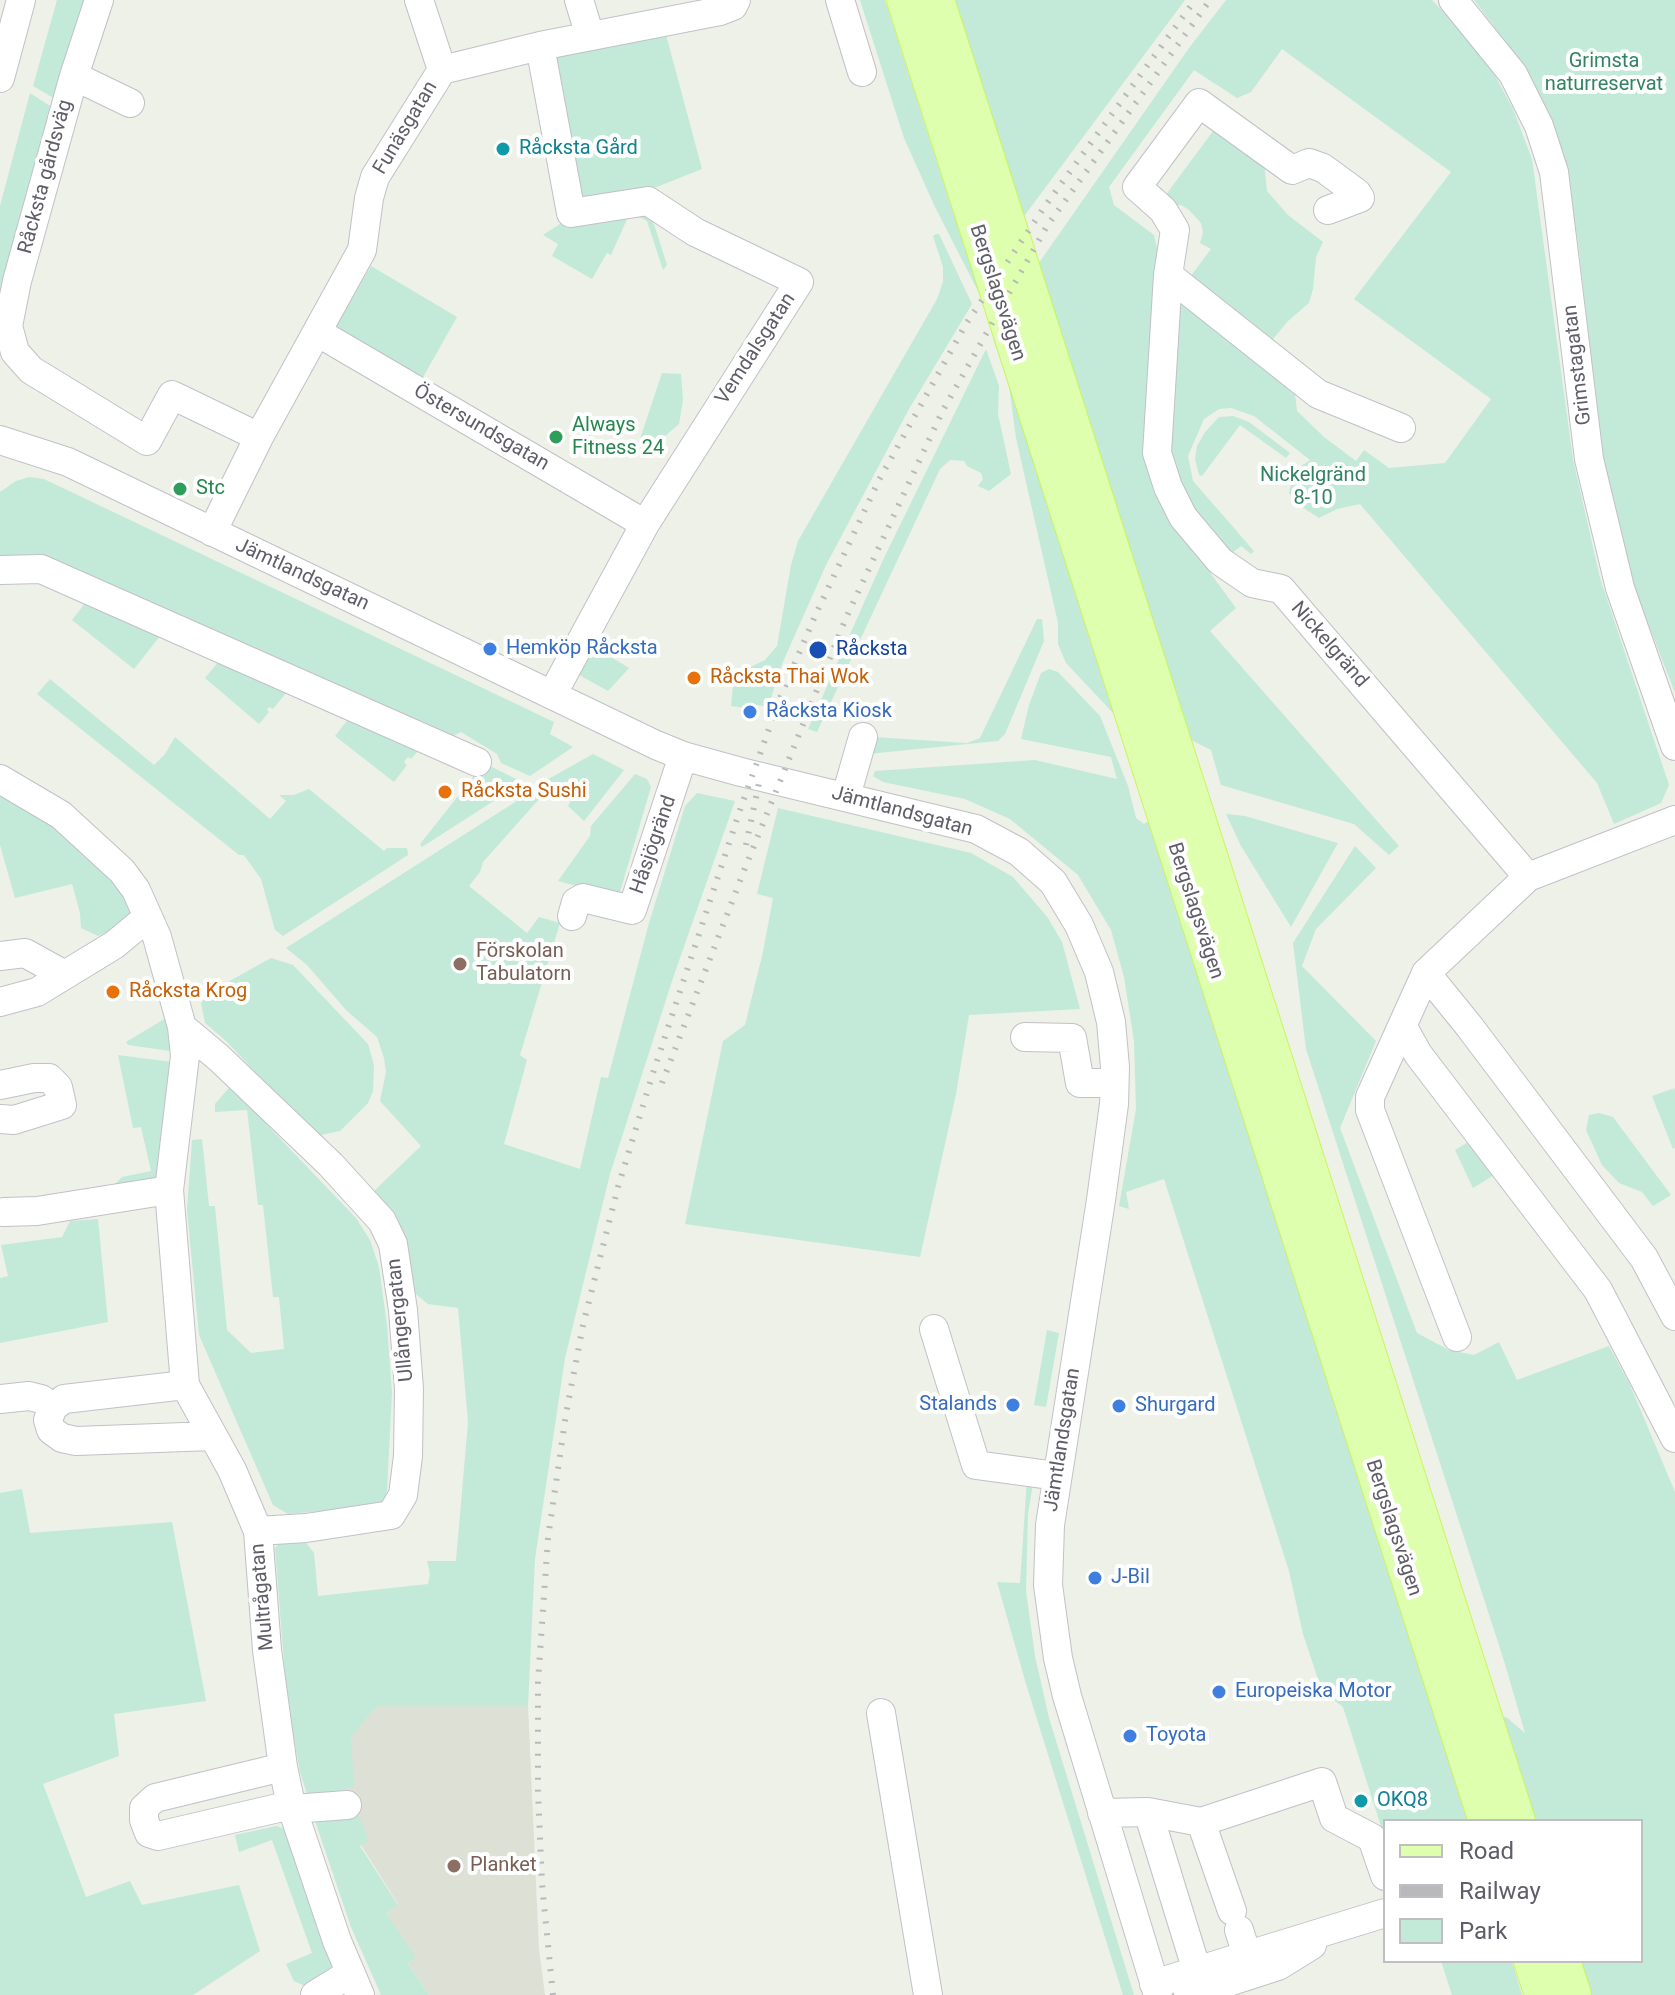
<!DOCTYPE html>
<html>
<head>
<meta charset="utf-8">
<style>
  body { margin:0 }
  #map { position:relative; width:1675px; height:1995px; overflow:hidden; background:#edf1e7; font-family:Roboto,sans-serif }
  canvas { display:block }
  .legend { position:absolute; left:1383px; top:1819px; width:260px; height:144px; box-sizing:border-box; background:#fff; border:2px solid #bfbfc3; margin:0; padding:10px 14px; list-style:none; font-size:24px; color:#5f5e68 }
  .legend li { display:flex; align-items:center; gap:16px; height:40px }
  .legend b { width:40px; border:2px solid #bfbfc3 }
</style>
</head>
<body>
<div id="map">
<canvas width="1675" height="1995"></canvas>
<ul class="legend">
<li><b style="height:10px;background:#deffae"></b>Road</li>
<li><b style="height:10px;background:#b9b9bb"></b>Railway</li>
<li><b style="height:22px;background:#c3e9d9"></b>Park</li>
</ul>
</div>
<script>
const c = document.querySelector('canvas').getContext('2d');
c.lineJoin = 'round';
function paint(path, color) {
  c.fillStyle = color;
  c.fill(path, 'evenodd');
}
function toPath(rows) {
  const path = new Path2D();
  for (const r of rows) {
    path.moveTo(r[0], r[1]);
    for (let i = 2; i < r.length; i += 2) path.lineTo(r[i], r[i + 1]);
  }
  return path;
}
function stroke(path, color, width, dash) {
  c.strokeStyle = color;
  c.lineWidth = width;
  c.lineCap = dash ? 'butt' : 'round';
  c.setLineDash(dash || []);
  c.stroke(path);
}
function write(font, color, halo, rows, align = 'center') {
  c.font = font + ' Roboto,sans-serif';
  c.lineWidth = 8;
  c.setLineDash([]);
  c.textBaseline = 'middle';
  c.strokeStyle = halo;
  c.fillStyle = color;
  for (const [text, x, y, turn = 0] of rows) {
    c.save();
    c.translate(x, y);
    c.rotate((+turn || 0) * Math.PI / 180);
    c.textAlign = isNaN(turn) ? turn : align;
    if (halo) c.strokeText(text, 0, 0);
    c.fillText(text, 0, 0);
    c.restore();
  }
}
const education = toPath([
  [377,1706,528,1706,539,1949,545,1995,429,1995,408,1963,415,1958,386,1913,398,1904,317,1775]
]);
const green = toPath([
  [57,0,90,0,57,100,33,86],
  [860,0,885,0,953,212,972,246,984,284,979,293,935,207,904,138],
  [954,0,1185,0,1019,223],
  [1226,0,1432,0,1484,55,1513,109,1532,159,1573,459,1600,578,1669,785,1661,803,1614,824,1597,783,1360,504,1337,509,1319,518,1302,507,1289,493,1294,471,1310,460,1254,416,1231,408,1219,409,1204,419,1188,456,1193,481,1254,551,1251,554,1241,546,1228,556,1194,516,1171,468,1175,307,1185,303,1294,386,1297,411,1324,437,1356,461,1364,450,1389,468,1445,463,1491,399,1354,299,1451,172,1282,49,1251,92,1237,98,1194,70,1109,187,1114,205,1154,235,1160,262,1148,449,1186,540,1236,608,1210,631,1399,846,1389,855,1354,824,1221,785,1211,750,1191,740,1034,270,1189,48],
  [1474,0,1675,0,1675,693,1635,590,1616,527,1601,447,1578,242,1567,176,1523,65],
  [665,31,702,169,639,194,580,203,553,56],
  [30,93,56,110,0,315,0,206],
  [1216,127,1264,161,1267,191,1288,215,1323,242,1316,257,1313,289,1309,303,1288,321,1269,344,1187,281,1211,249,1200,243,1203,233,1201,223,1189,210,1181,205,1171,206,1162,200],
  [639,212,649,217,654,224,667,265,663,270,647,221,637,216,628,217,611,255,607,253,592,279,552,256,558,244,543,235,569,218],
  [936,234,939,234,972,304,909,409,826,565,782,664,768,707,746,703,745,708,731,706,734,675,765,660,777,646,791,565,798,541,937,299,943,282,943,267,933,236],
  [371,266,457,317,422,379,334,328],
  [998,328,1042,487,1114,714,1066,663,1058,644,1058,623,1016,438,1009,386,993,338],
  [986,349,999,386,998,414,1011,474,989,491,978,486,983,479,981,473,967,466,964,461,950,460,940,469,817,732,808,729,883,560],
  [662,373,681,374,683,400,679,424,657,443,642,447,640,439],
  [1233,416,1249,422,1290,453,1286,458,1240,425,1202,476,1199,475,1195,459,1197,446,1205,432,1219,417],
  [29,477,44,479,554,722,550,734,573,747,530,776,501,763,497,754,461,732,439,743,41,569,0,570,0,492,16,481],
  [86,602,160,636,134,669,72,620],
  [1037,619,1042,619,1044,641,1005,734,998,741,868,754,873,737,967,743,980,738],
  [590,644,629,668,608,691,574,672],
  [219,661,286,693,273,709,269,707,267,710,269,712,259,724,205,678],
  [1049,669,1058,672,1100,716,1128,786,1136,818,1144,824,1149,821,1154,834,1468,1821,1385,1821,1385,1839,1343,1707,1322,1691,1303,1634,1289,1571,1164,1179,1126,1192,1129,1209,1119,1206,1136,1109,1134,1041,1124,977,1111,930,1078,875,1010,819,965,799,883,782,873,776,875,771,1035,760,1117,779,1111,757,1021,739,1029,705,1041,673],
  [50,679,154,765,165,754,175,737,270,819,286,801,279,795,294,795,309,789,384,851,387,848,407,848,408,855,283,936,275,930,261,879,244,855,239,855,37,694],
  [349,718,418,751,411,759,408,757,404,762,407,765,394,782,335,736],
  [593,754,624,770,584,821,568,806,571,800,545,781],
  [490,766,518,780,517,786,422,847,420,844,474,776],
  [635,774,647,779,651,787,620,892,606,894,558,881,590,836,591,826],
  [531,792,540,798,483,862,480,872,469,886,527,933,539,917,560,923,520,1055,527,1060,504,1144,580,1169,601,1077,608,1078,649,923,685,806,697,793,735,801,673,978,610,1174,565,1358,535,1559,528,1706,377,1706,351,1737,354,1787,345,1789,344,1792,309,1800,300,1772,287,1701,275,1548,281,1541,303,1539,314,1553,318,1596,428,1584,430,1574,427,1561,456,1561,468,1422,458,1308,428,1304,412,1291,373,1192,421,1146,380,1101,386,1072,384,1058,377,1037,346,1010,307,965,286,948],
  [0,794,49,822,108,875,126,896,132,913,130,922,98,936,81,928,80,913,72,884,15,898,0,845],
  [778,808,971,853,1013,877,1048,918,1062,942,1080,1009,969,1015,956,1094,920,1257,685,1224,723,1041,745,1025,763,952,773,898,757,894],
  [1226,814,1245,816,1338,843,1291,927,1241,846],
  [1355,846,1376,868,1316,929,1302,966,1376,1041,1340,1128,1417,1333,1449,1350,1474,1355,1499,1342,1517,1380,1609,1346,1630,1385,1675,1492,1675,1995,1591,1995,1580,1961,1641,1961,1641,1821,1535,1821,1502,1717,1506,1717,1525,1733,1505,1664,1306,1049,1293,943],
  [271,958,293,965,368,1044,374,1065,373,1091,368,1103,340,1131,316,1136,225,1040,205,1023,201,1003,210,992],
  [166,1018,170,1051,128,1045,126,1042],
  [118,1055,172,1062,157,1180,116,1189,115,1184,122,1177,151,1171,141,1127,133,1128],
  [233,1083,268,1126,356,1218,370,1240,379,1267,387,1325,392,1393,387,1490,385,1502,376,1506,288,1514,273,1505,199,1335,187,1210,192,1140,202,1139,209,1206,215,1206,227,1330,251,1353,284,1349,279,1297,273,1297,263,1205,258,1205,247,1110,215,1112,215,1104],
  [1675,1088,1675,1148,1673,1149,1652,1096],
  [1599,1113,1613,1117,1671,1195,1653,1206,1642,1192,1619,1183,1602,1165,1586,1130,1589,1115],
  [1473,1139,1499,1172,1473,1188,1455,1150],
  [98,1219,108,1322,0,1343,0,1278,8,1276,1,1245,62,1237,70,1221],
  [1047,1330,1059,1333,1046,1407,1034,1405],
  [1027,1479,1033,1483,1028,1514,1026,1591,1035,1656,1049,1718,1134,1995,1123,1995,1026,1684,997,1582,1020,1583],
  [22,1489,30,1533,172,1522,206,1701,114,1714,119,1756,43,1784,86,1897,130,1881,142,1905,239,1885,260,1951,193,1995,0,1995,0,1493],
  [356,1810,369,1840,360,1846,398,1905,386,1913,416,1958,408,1963,429,1995,381,1995,351,1927,314,1818],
  [276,1826,283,1828,287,1834,332,1960,331,1969,305,1986,294,1981,286,1964,312,1953,272,1840,239,1852,235,1835],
  [1441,1961,1512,1961,1522,1995,1452,1995]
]);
const minor = toPath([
  [99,0,74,76,17,281,8,326,15,352,31,370,147,441,172,395,259,437],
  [419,0,442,70],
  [579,0,590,36],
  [840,0,862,72],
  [1453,0,1513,74,1539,126,1554,172,1589,459,1620,588,1675,746],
  [540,46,571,213,648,201,695,232,799,282,645,524,552,695],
  [74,76,130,103],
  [0,78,21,0],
  [1328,210,1360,198,1357,193,1323,168,1309,163,1292,170,1199,103,1137,187,1163,210,1175,230,1168,275,1157,453,1168,487,1183,517,1220,561,1252,583,1281,589,1528,877],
  [1168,275,1318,394,1401,428],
  [317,332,645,524],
  [0,440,68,462,656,745,683,756,741,772,976,829,1019,852,1053,882,1079,925,1099,972,1111,1022,1115,1067,1114,1104,1101,1200,1050,1525,1048,1585,1058,1658,1067,1696,1158,1995],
  [212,532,259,437,362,250,369,198,375,177,442,70,540,46,720,11,733,6,736,0],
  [0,570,41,569,477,762],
  [0,779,61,815,122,871,136,890,157,937,182,1027,185,1056,169,1190,185,1385,232,1470,258,1531,267,1650,283,1767,291,1805,337,1941,360,1995],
  [846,796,863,737],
  [1675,820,1528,877,1426,973,1469,1026,1644,1258,1675,1316],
  [572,916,576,902,583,898,632,910,683,756],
  [0,956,25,953,63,974],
  [1426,973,1370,1097,1370,1110,1457,1337],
  [0,1002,37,992,114,945,148,917],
  [182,1027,219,1058,331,1165,382,1221,393,1244,403,1310,409,1389,408,1456,403,1495,391,1515,306,1528,258,1531],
  [1403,1027,1418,1054,1598,1290,1675,1438],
  [1025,1037,1072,1038,1080,1083,1114,1083],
  [0,1085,34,1078,49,1078,58,1087,62,1105,14,1120,0,1119],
  [4,1212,37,1211,169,1190],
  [934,1329,976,1465,1057,1476],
  [185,1385,64,1399,53,1407,48,1420,51,1430,62,1438,76,1441,212,1436],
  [0,1399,29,1396,41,1399,53,1407],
  [881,1713,928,1995],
  [283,1767,155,1798,144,1808,144,1820,149,1833,158,1836,291,1805],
  [293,1809,347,1805],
  [1148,1812,1201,1822,1322,1782,1334,1818,1372,1838,1385,1876],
  [1102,1813,1148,1812,1197,1971],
  [1201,1822,1232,1911],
  [1239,1930,1247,1955],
  [1154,1984,1385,1913],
  [315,1995,349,1974],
  [1188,1995,1278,1966,1312,1945]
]);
const major = toPath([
  [904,0,1486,1821],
  [937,0,1518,1821],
  [1531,1961,1542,1995],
  [1563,1961,1574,1995]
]);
const rail = toPath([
  [746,845,759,783],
  [662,1083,745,868,846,618,942,412,1047,226,1210,0],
  [553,1995,542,1884,538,1791,538,1682,548,1538,566,1414,583,1325,618,1187,653,1073,741,807,780,698,815,616,879,480,966,324,1045,206,1195,0]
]);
const markers = [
  [503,149,8,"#0f9aa8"],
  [556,437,8,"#2e9e5b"],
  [180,489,8,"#2e9e5b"],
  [490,649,8,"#3f7fe0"],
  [818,650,10,"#1a4fb4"],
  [694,678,8,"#e8710a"],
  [750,712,8,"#3f7fe0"],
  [445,792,8,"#e8710a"],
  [460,964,8,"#8d6e63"],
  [113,992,8,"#e8710a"],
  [1013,1405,8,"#3f7fe0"],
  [1119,1406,8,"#3f7fe0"],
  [1095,1578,8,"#3f7fe0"],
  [1219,1692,8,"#3f7fe0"],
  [1130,1736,8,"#3f7fe0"],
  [1361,1801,8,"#0f9aa8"],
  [454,1866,8,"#8d6e63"]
];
const parkNames = [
  ["Grimsta",1604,62],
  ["naturreservat",1604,85],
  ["Nickelgränd",1313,476],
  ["8-10",1313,499]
];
const streetNames = [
  ["Funäsgatan",406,128,-59],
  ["Råcksta gårdsväg",46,177,-75],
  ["Bergslagsvägen",997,293,72],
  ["Vemdalsgatan",756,349,-57],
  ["Grimstagatan",1578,365,-97],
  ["Östersundsgatan",481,428,30],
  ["Jämtlandsgatan",302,575,25],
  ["Nickelgränd",1329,645,49],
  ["Jämtlandsgatan",902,812,15],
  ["Håsjögränd",654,845,-71],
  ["Bergslagsvägen",1195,911,72],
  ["Ullångergatan",401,1320,-96],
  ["Jämtlandsgatan",1063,1440,-81],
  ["Bergslagsvägen",1393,1528,72],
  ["Multrågatan",263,1597,-95]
];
const cultureNames = [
  ["Råcksta Gård",519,149],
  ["OKQ8",1377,1801]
];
const leisureNames = [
  ["Always",572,426],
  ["Fitness 24",572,449],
  ["Stc",196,489]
];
const shopNames = [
  ["Hemköp Råcksta",506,649],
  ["Råcksta Kiosk",766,712],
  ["Stalands",997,1405,"right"],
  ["Shurgard",1135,1406],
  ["J-Bil",1111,1578],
  ["Europeiska Motor",1235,1692],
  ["Toyota",1146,1736]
];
const transitNames = [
  ["Råcksta",836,650]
];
const foodNames = [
  ["Råcksta Thai Wok",710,678],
  ["Råcksta Sushi",461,792],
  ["Råcksta Krog",129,992]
];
const educationNames = [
  ["Förskolan",476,952],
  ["Tabulatorn",476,975],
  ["Planket",470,1866]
];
paint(education, '#dde1d5');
paint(green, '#c3e9d9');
stroke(minor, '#c2c0c8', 30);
stroke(major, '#c9f65a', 36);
stroke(minor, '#fff', 28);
stroke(major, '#deffae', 34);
stroke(rail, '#b9b9bb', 6, [2, 10]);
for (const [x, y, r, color] of markers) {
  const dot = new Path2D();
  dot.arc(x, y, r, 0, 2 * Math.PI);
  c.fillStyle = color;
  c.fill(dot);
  stroke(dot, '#fff', 3);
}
write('20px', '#318364', '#fff', parkNames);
write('20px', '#5f5e68', '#fff', streetNames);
write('20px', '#0d838f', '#fff', cultureNames, 'left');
write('20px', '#27864d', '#fff', leisureNames, 'left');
write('20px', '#366cbe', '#fff', shopNames, 'left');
write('20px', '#164399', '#fff', transitNames, 'left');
write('20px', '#c56008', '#fff', foodNames, 'left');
write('20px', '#785e54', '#fff', educationNames, 'left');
</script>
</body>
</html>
